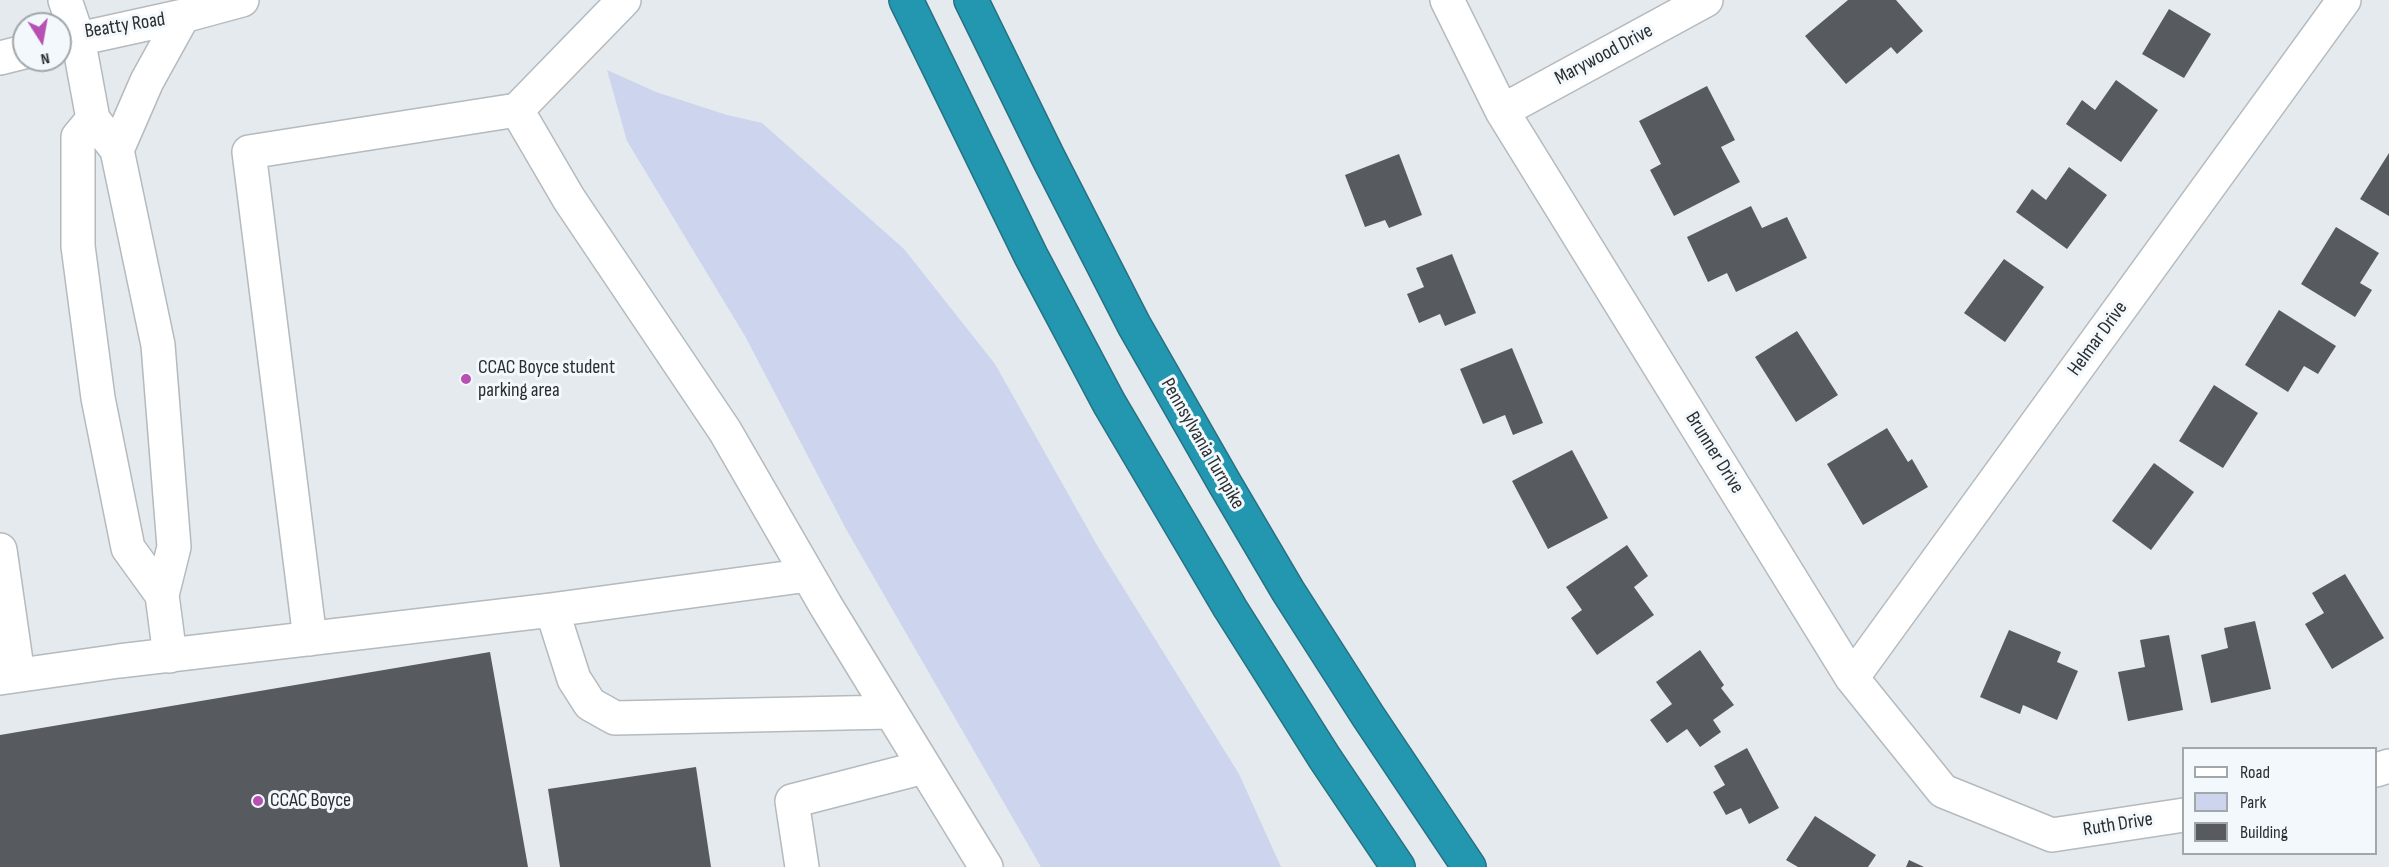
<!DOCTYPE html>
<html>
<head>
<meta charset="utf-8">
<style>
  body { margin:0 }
  #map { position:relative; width:2389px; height:867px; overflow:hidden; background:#e4eaee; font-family:"Sofia Sans Condensed",sans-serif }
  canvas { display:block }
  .legend { position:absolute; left:2182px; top:747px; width:195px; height:108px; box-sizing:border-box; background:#f2f8fc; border:2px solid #a2a7aa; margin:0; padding:8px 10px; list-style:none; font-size:18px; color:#2b2d2f }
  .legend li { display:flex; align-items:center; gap:12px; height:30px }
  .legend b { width:30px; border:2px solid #a2a7aa }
  .north { position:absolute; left:12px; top:12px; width:60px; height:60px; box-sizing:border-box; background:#f2f8fc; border:2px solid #a2a7aa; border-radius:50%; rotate:169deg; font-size:16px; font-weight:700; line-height:24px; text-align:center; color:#2b2d2f }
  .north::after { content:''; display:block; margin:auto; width:21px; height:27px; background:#b750b3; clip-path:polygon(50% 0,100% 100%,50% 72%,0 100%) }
</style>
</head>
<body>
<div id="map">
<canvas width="2389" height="867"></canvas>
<ul class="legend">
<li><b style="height:8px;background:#fff"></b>Road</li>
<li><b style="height:16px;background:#cdd4ed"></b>Park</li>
<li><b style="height:16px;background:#575b5f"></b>Building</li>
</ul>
<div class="north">N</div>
</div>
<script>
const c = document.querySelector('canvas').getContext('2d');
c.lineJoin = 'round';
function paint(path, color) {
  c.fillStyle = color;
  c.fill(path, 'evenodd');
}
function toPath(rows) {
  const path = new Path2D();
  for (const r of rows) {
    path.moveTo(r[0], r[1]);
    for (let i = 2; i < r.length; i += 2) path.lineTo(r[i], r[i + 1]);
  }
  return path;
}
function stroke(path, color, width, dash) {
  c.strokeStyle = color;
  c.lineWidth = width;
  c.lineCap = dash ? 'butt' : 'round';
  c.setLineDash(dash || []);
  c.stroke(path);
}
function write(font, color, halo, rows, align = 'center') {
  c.font = font + ' "Sofia Sans Condensed",sans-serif';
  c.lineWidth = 6;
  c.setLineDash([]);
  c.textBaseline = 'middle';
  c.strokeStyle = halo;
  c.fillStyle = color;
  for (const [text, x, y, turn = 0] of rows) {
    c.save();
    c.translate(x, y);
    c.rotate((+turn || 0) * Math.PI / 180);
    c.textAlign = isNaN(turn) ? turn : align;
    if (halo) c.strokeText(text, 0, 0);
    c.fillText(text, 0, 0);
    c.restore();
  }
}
const green = toPath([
  [607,70,656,92,727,115,762,123,904,249,995,364,1098,547,1239,774,1281,867,1041,867,846,529,745,336,627,141]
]);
const building = toPath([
  [1848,0,1896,0,1923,31,1897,54,1891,47,1846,84,1805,36],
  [2169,9,2211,34,2184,78,2142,54],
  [2116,80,2158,110,2121,162,2066,124,2082,100,2095,110],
  [1707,86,1735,140,1721,147,1740,182,1674,216,1650,170,1661,164,1639,121],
  [2389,153,2389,216,2360,199],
  [1399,154,1422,215,1389,228,1385,220,1365,227,1345,175],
  [2069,167,2107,195,2067,249,2016,212,2032,189,2046,200],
  [1751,206,1762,228,1787,217,1807,258,1736,292,1727,273,1708,282,1687,237],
  [2336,227,2379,253,2360,283,2372,290,2355,317,2301,284],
  [1452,254,1476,313,1445,326,1440,314,1419,323,1407,294,1424,287,1416,268],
  [2004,259,2044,287,2005,342,1964,313],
  [2279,310,2336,346,2318,374,2304,366,2288,392,2245,365],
  [1797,331,1838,395,1796,422,1755,357],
  [1512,348,1543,423,1513,435,1505,415,1483,424,1460,369],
  [2214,385,2258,413,2223,468,2179,441],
  [1887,428,1908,462,1912,459,1928,487,1863,525,1827,464],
  [1572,450,1608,518,1548,549,1512,481],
  [2154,463,2194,492,2151,550,2112,521],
  [1627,545,1648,576,1634,587,1654,615,1597,655,1571,618,1582,610,1566,587],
  [2345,574,2384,638,2332,669,2305,624,2324,613,2312,593],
  [2255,621,2271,689,2211,703,2201,655,2228,648,2224,628],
  [2009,630,2061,652,2057,662,2078,671,2057,720,2023,705,2020,714,1980,697],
  [2169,635,2183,710,2128,721,2118,672,2145,667,2140,640],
  [1700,650,1724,685,1721,688,1734,705,1713,720,1721,732,1700,747,1687,729,1667,743,1650,720,1672,704,1656,682],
  [490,652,528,867,0,867,0,735],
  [1747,748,1779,808,1749,824,1741,808,1726,815,1713,792,1725,785,1714,766],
  [696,767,711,867,560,867,548,789],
  [1815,816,1876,855,1868,867,1798,867,1786,860],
  [1909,860,1924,867,1906,867]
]);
const minor = toPath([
  [65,0,78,38,93,119,117,150,158,345,174,547,162,595,128,548,98,398,78,246,78,137,93,119],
  [1447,0,1502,111,1852,678,1943,791,2052,835,2184,815],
  [60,43,183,16,242,0],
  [0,58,24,52],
  [517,110,569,199,725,431,826,606,986,867],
  [1502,111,1706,0],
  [117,150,147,81,183,16],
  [0,550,18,675],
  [162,595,170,656],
  [552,610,574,679,590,704,615,718,890,712],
  [310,639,249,152,517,110,624,0],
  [0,678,119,661,552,610,808,575],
  [1852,678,2344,0],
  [2376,770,2389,766],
  [802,867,792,801,924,767]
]);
const highway = toPath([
  [906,0,1031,256,1109,403,1230,608,1324,757,1398,867],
  [971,0,1048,157,1134,325,1225,484,1288,591,1368,716,1469,867]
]);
const markers = [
  [466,379,6,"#b750b3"],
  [258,801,6,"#b750b3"]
];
const streetNames = [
  ["Beatty Road",125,26,-9],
  ["Marywood Drive",1604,55,-28],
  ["Helmar Drive",2098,339,-54],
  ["Pennsylvania Turnpike",1202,444,60],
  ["Brunner Drive",1714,453,58],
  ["Ruth Drive",2118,825,-9]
];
const poiNames = [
  ["CCAC Boyce student",478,368],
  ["parking area",478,391],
  ["CCAC Boyce",270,801]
];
paint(green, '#cdd4ed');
paint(building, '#575b5f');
stroke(minor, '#b4babd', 36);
stroke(highway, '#267283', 36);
stroke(minor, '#fff', 33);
stroke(highway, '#2497b0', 33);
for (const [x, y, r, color] of markers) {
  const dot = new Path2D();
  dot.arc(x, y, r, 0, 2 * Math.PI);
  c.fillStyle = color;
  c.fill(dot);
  stroke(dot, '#f2f8fc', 2);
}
write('20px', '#2b2d2f', '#f2f8fc', streetNames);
write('20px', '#2b2d2f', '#f2f8fc', poiNames, 'left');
</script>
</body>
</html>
